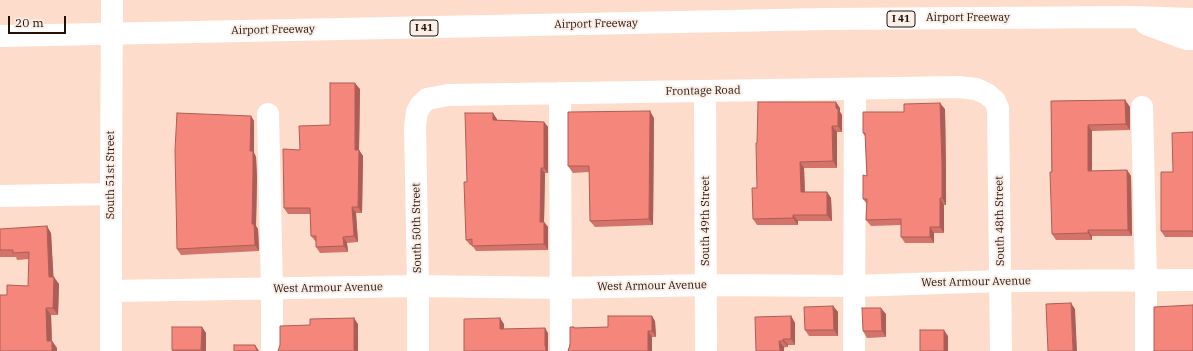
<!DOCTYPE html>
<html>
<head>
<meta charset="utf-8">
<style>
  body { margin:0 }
  #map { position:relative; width:1193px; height:351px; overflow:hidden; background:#fedccb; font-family:"IBM Plex Serif",serif }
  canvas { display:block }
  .scale { position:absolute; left:8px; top:16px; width:58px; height:18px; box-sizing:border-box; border:2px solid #231006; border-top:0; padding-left:5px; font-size:12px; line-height:14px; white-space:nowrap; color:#231006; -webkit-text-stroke:3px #faeee9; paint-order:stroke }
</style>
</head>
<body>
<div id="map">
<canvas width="1193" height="351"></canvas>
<div class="scale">20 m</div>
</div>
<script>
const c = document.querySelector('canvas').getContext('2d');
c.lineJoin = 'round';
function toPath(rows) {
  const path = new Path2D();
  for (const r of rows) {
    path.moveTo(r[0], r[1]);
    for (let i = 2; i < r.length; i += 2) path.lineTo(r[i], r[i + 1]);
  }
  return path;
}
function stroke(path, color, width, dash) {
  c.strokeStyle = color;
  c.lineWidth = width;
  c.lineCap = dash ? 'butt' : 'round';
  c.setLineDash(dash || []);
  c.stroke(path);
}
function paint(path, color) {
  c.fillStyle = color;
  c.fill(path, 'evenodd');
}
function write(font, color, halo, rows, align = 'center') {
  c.font = font + ' "IBM Plex Serif",serif';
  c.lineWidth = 4;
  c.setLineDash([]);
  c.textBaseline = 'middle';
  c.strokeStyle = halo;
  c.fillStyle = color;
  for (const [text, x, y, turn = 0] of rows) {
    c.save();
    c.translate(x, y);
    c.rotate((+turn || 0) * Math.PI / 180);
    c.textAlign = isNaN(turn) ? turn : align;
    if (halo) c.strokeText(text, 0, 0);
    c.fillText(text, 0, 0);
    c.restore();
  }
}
const minor = toPath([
  [705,91,706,351],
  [560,93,561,351],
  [1142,107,1146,280,1146,351],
  [268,114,272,289,272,351],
  [0,196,111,194],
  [111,291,418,286,561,288,706,285,854,286,1001,281,1193,280],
  [111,351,111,194,112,0],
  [418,351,418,286,415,126,417,112,420,106,427,99,448,95,959,87,976,89,987,94,995,101,998,108,1001,351],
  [854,351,855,89]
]);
const highway = toPath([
  [1146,24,1186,39,1193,39],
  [0,36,825,19,1130,17,1193,19]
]);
const wall = toPath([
  [360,89,359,150,363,156,362,213,356,213,358,242,347,243,348,252,320,253,316,247,316,242,311,236,310,214,288,214,284,208,300,150,330,125],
  [1125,100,1130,107,1130,130,1092,131,1092,171,1127,170,1131,176,1132,236,1092,236,1092,240,1056,240,1052,234,1051,101],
  [840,108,840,112,842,115,842,132,837,132,837,168,804,168,805,192,827,192,831,198,832,221,798,221,798,225,757,225,753,219,757,188,757,143],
  [945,109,946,170,946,205,944,205,944,233,934,233,934,243,905,243,901,237,901,225,871,226,866,220,867,204,863,199,867,176,865,136,863,133,904,112],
  [251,116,254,121,254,153,256,157,257,178,256,226,258,229,259,251,181,255,177,249],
  [654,118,653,225,595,227,590,221,589,172,573,173,568,166],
  [497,119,497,120,544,122,548,127,548,173,545,173,544,222,548,227,548,250,476,251,472,245,470,245,466,240],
  [1193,132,1193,237,1165,237,1161,231,1173,172],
  [0,229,51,233,53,277,59,284,58,315,51,315,52,341,57,348,7,295,28,286,29,259,17,260,16,257,0,257],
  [833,306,838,312,838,336,809,336,805,330],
  [886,314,886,337,867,338,863,331],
  [791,316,795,323,795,345,788,345,788,347,756,351],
  [655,321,656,337,652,337,568,351,574,327,575,328,608,327],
  [202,327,206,333,206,351,173,351,172,350]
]);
const shadedWall = toPath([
  [355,83,360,89,359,150,363,156,362,213,358,207,355,150],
  [1125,100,1130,107,1130,130,1126,124],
  [836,102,840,108,840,112,842,115,842,132,838,126,836,108],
  [940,103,945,109,946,170,946,205,942,198],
  [650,111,654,118,653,225,649,219],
  [493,113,497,119,497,126,493,120],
  [251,116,254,121,254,153,256,157,257,178,256,226,258,229,259,251,255,245,252,224,250,151],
  [544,122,548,127,548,173,544,168],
  [1088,125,1092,131,1092,177,1088,171],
  [832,126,837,132,837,168,833,161],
  [800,162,804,168,805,198,801,192],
  [541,168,545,173,544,222,548,227,548,250,544,244,540,222],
  [1127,170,1131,176,1132,236,1128,230],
  [827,192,831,198,832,221,827,215],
  [940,198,944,205,944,233,940,227],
  [352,207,356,213,358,242,354,236],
  [793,215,798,221,798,225,793,218],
  [47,226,51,233,54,284,54,277,59,284,58,315,53,308,49,277],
  [930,227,934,233,934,243,930,237],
  [1088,230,1092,236,1092,240,1088,233],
  [343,237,347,243,348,252,344,246],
  [1071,303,1075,309,1077,351,1073,351],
  [833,306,838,312,838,336,834,330],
  [46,308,51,315,52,348,47,341],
  [881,308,886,314,886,337,882,331],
  [652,316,655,321,656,337,652,331],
  [791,316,795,323,795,345,791,339],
  [354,318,358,324,358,351,354,351],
  [500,318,504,324,504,335,500,329],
  [202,327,206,333,206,351,202,351,201,350],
  [545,328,548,333,548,351,546,351,545,345],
  [944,330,948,336,948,351,944,351],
  [648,331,652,337,652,351,648,351],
  [783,339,788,345,788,347,783,341],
  [52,341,57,348,57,351,52,351],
  [779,341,784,347,784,351,780,351],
  [255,345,259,351,257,351]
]);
const building = toPath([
  [330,83,355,83,355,150,359,150,358,207,352,207,354,236,343,237,344,246,316,247,316,236,311,236,310,208,284,208,283,149,300,150,299,126,330,125,330,83],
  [1125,100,1126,124,1088,125,1088,171,1127,170,1128,230,1088,230,1088,233,1052,234,1050,172,1052,172,1051,101,1125,100],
  [758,102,836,102,836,108,838,109,838,126,832,126,833,161,800,162,801,192,827,192,827,215,793,215,793,218,753,219,752,188,757,188,756,143,757,143,758,102],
  [940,103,942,164,942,198,940,198,940,227,930,227,930,237,901,237,901,219,866,220,867,199,863,199,863,175,867,176,865,133,863,133,863,112,904,112,904,104,940,103],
  [650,111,649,219,590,221,589,166,568,166,568,112,650,111],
  [177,113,251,116,250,151,253,151,253,173,252,224,254,224,255,245,177,249,175,150,177,113],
  [465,113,493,113,493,120,544,122,544,168,541,168,540,222,544,222,544,244,472,246,472,239,466,240,464,182,467,182,465,113],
  [1193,132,1193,232,1192,232,1192,231,1161,231,1161,172,1173,172,1172,133,1193,132],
  [47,226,49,277,54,277,53,308,46,308,47,341,52,341,52,351,0,351,0,295,7,295,7,285,28,286,29,252,13,253,13,250,0,250,0,229,47,226],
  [1071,303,1073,351,1048,351,1046,304,1071,303],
  [1193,305,1193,351,1154,351,1154,307,1193,305],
  [833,306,834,330,805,330,804,307,833,306],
  [862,308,881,308,882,331,863,331,862,308],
  [608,316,652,316,652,331,648,331,648,351,568,351,570,345,570,327,574,327,574,328,608,327,608,316],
  [791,316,791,339,783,339,783,341,779,341,780,351,756,351,755,317,791,316],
  [354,318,354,351,278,351,280,345,280,326,310,325,310,319,354,318],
  [500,318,500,329,545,328,545,345,546,351,464,351,464,319,500,318],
  [172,327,202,327,201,350,172,350,172,327],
  [920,330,944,330,944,351,920,351,920,330],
  [234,345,255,345,257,351,234,351,234,345]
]);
const shields = [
  [901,19,28],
  [424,28,28]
];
const shieldNames = [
  ["I 41",901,19],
  ["I 41",424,28]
];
const streetNames = [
  ["Airport Freeway",968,18],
  ["Airport Freeway",596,24,-1],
  ["Airport Freeway",273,30,-1],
  ["Frontage Road",703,91,-1],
  ["South 51st Street",111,175,-90],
  ["South 49th Street",706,221,-90],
  ["South 48th Street",1000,221,-91],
  ["South 50th Street",417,228,-91],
  ["West Armour Avenue",976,282,-1],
  ["West Armour Avenue",652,286,-1],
  ["West Armour Avenue",328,288,-1]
];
stroke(minor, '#fff', 22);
stroke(highway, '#fff', 22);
paint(wall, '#d3736a');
paint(shadedWall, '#ac5e56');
paint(building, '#f5867b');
stroke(building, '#ac5e56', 1);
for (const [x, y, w] of shields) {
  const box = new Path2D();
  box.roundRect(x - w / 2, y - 8, w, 16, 3);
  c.fillStyle = '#faeee9';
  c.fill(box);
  stroke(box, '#231006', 1);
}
write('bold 10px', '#231006', null, shieldNames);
write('11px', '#231006', '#faeee9', streetNames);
</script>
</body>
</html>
